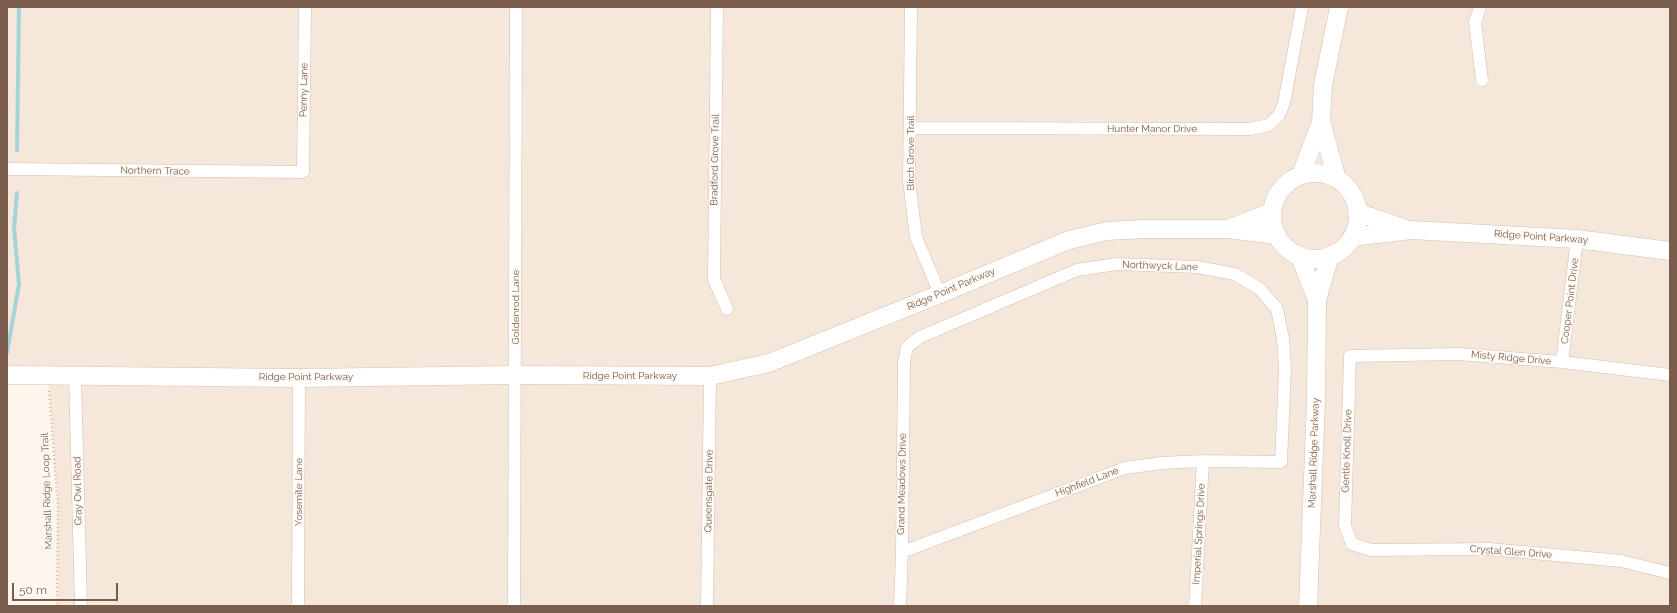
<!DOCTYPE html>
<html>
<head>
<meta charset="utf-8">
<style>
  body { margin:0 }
  #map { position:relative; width:1677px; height:613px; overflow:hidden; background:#fdf6ec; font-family:Raleway,sans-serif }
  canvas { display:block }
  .frame { position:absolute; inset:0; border:8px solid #7a5c4d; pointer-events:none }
  .scale { position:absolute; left:12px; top:583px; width:106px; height:18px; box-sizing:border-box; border:2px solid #7a5c4d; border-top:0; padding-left:5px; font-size:12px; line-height:14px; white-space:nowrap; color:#7a5c4d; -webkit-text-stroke:3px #fffaf3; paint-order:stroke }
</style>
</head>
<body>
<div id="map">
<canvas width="1677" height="613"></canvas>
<div class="frame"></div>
<div class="scale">50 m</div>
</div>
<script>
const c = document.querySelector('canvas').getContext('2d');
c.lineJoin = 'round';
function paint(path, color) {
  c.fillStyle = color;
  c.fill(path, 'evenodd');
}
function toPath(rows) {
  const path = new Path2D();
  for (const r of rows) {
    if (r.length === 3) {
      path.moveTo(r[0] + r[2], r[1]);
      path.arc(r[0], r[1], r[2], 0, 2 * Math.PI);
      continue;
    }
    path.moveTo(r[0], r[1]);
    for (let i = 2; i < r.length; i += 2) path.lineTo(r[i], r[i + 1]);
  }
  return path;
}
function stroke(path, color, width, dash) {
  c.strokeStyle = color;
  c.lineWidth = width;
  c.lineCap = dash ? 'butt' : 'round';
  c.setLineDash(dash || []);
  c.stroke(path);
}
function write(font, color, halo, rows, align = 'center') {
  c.font = font + ' Raleway,sans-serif';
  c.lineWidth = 3;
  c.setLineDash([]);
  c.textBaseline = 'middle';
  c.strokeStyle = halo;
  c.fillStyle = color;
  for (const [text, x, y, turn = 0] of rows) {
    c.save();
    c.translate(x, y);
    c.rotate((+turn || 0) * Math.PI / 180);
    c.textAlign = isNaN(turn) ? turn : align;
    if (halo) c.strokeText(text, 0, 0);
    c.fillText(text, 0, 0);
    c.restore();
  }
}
const residential = toPath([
  [7,7,1670,7,1670,606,57,606,58,506,48,376,7,375]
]);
const stream = toPath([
  [17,150,19,7],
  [7,353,19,284,14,228,17,193]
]);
const path = toPath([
  [49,391,58,506,57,606]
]);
const street = toPath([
  [717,7,714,279,727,309],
  [911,7,909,181,916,237,940,294],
  [1480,7,1475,22,1482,80],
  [911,128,1249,129,1269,125,1279,115,1284,103,1302,7],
  [7,169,303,172,305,7],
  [1562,362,1577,239],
  [1670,375,1562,362,1458,354,1350,356,1345,526,1352,544,1371,550,1489,549,1621,561,1670,573],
  [75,376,81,606],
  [298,606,299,378],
  [514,606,516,7],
  [707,606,710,376],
  [900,606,902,552,904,362,907,347,920,337,1077,270,1117,264,1197,267,1235,274,1260,289,1277,309,1283,339,1285,369,1281,462,1203,461,1162,463,1125,468,902,552],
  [1195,606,1203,461]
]);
const secondary = toPath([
  [1315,216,43],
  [1301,175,1321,122],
  [1337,179,1321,122,1323,85,1339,7],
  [1357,212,1406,229],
  [1228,229,1272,212],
  [1352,237,1411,230,1577,239,1670,251],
  [1299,255,1317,300],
  [7,375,299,378,516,375,710,376,769,363,940,294,1069,240,1107,231,1144,229,1227,229,1277,235],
  [1308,606,1316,401,1317,300,1330,255]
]);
const streetNames = [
  ["Penny Lane",304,90,-89],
  ["Hunter Manor Drive",1152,129],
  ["Birch Grove Trail",911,153,-90],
  ["Bradford Grove Trail",715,160,-89],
  ["Northern Trace",155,171,1],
  ["Ridge Point Parkway",1541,237,4],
  ["Northwyck Lane",1160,266,2],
  ["Ridge Point Parkway",951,289,-23],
  ["Cooper Point Drive",1570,301,-83],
  ["Goldenrod Lane",516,307,-90],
  ["Misty Ridge Drive",1511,358,5],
  ["Ridge Point Parkway",630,376],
  ["Ridge Point Parkway",306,377],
  ["Gentle Knoll Drive",1347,451,-88],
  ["Marshall Ridge Parkway",1314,453,-88],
  ["Highfield Lane",1087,482,-21],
  ["Grand Meadows Drive",902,484,-89],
  ["Marshall Ridge Loop Trail",47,491,-92],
  ["Gray Owl Road",78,491,-91],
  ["Queensgate Drive",709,491,-89],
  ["Yosemite Lane",299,492,-90],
  ["Imperial Springs Drive",1199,534,-87],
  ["Crystal Glen Drive",1511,552,4]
];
paint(residential, '#f5e8da');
stroke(stream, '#a5d3da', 4);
stroke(street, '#d1beb0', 13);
stroke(secondary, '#d6c0b0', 19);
stroke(path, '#d9b8a5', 2.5, [1, 3]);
stroke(street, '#fff', 12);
stroke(secondary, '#fff', 18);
write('10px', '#7a5c4d', '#fffaf3', streetNames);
</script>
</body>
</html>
